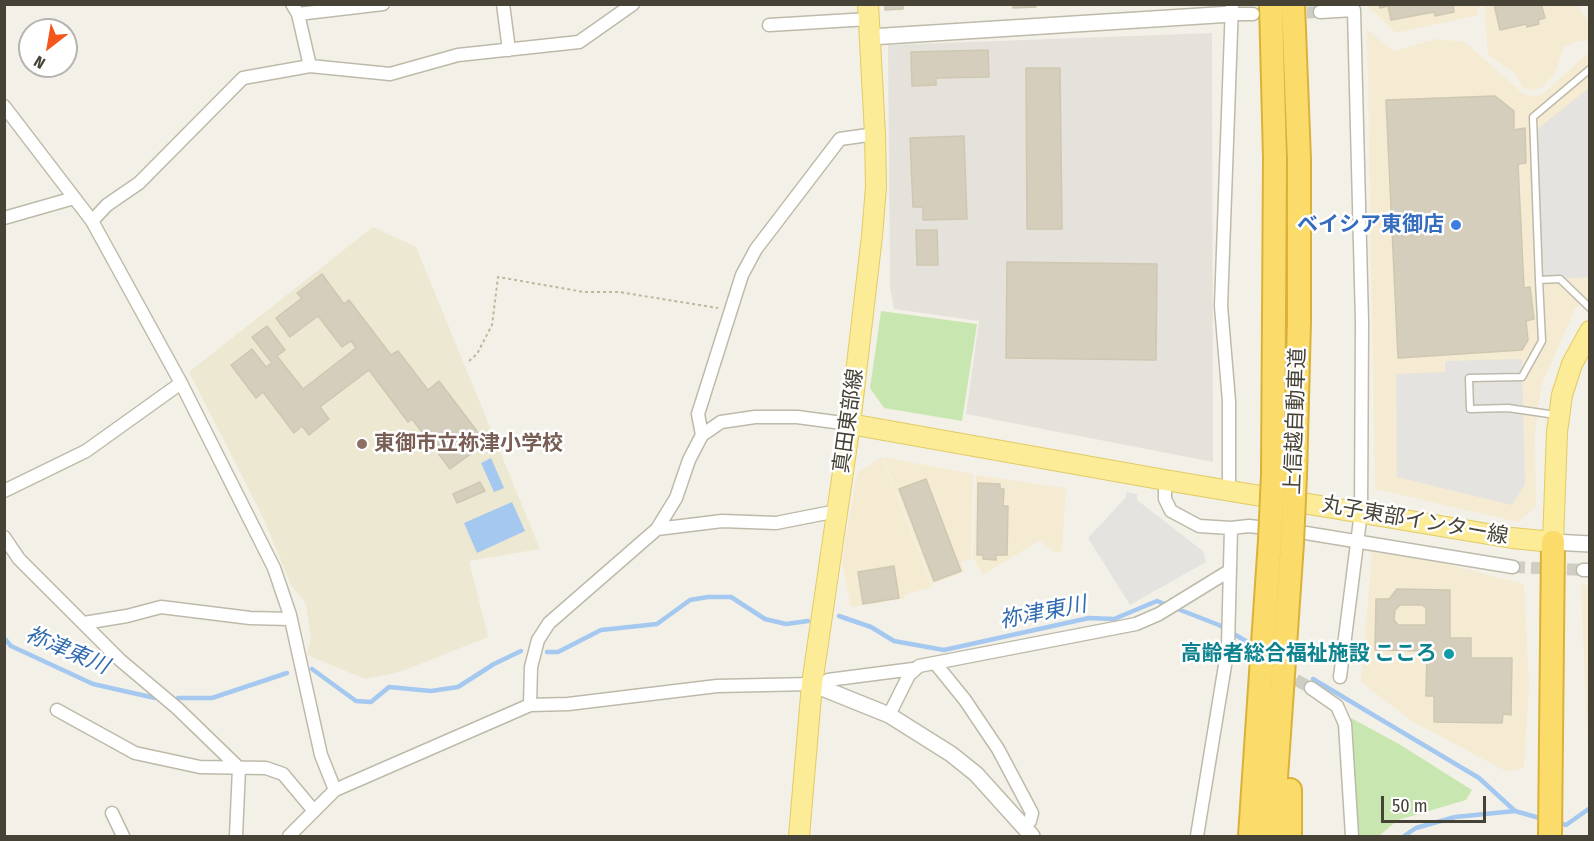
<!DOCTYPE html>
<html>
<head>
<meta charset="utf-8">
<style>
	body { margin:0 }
	#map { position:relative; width:1594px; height:841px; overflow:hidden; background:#f3f1e7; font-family:"Fira Sans Condensed",sans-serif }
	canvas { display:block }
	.frame { position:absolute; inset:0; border:6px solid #464236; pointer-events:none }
	.north { position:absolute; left:18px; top:18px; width:60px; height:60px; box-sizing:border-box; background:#fff; border:2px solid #b5b3af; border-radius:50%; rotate:211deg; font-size:16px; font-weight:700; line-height:24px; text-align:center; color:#464236 }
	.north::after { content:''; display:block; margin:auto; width:21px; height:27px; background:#f5561c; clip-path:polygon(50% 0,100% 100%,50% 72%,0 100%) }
	.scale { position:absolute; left:1381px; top:796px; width:105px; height:27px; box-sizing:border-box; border:3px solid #464236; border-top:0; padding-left:8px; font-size:18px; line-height:21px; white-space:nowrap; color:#464236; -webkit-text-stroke:4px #fff; paint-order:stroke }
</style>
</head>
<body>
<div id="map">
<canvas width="1594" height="841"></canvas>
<div class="frame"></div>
<div class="north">N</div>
<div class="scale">50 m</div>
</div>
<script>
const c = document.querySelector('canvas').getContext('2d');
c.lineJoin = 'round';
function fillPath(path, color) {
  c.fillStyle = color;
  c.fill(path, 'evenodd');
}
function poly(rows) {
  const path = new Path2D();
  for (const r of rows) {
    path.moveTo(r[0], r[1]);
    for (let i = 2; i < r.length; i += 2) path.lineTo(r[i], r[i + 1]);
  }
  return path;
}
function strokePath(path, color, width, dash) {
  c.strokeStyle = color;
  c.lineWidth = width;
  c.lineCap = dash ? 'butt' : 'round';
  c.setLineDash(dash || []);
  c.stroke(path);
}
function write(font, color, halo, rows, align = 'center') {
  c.font = font + ' "Fira Sans Condensed","Noto Sans JP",sans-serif';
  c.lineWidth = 5;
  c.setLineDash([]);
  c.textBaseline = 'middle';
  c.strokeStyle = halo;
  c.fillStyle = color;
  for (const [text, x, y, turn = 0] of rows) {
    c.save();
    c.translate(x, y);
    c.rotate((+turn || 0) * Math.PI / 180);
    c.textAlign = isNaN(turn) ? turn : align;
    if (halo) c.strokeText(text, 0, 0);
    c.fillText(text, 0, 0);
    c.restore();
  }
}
const commercial = poly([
	[1366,5,1479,5,1478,15,1396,33],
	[1484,5,1577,5,1589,22,1589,41,1577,41,1564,47,1555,73,1543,87,1531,90,1522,87,1516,74,1488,55],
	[1367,29,1393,51,1437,39,1465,42,1523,94,1533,96,1542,95,1589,52,1589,297,1575,309,1541,386,1535,436,1536,507,1518,522,1375,489],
	[882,457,932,587,907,594,903,599,851,607,842,560,857,473],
	[883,457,973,474,971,559,961,562,964,572,932,584],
	[976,475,1066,488,1062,550,1056,554,1040,540,983,575,973,558],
	[1372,552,1435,561,1524,584,1529,684,1524,768,1507,772,1412,721,1361,682],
	[1581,585,1589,585,1589,782]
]);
const industrial = poly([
	[1212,33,1213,462,966,414,979,321,894,309,890,287,888,45]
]);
const education = poly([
	[373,227,416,247,540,549,469,561,488,637,400,672,365,679,307,655,311,639,306,604,291,585,263,517,189,372]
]);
const green = poly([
	[881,311,977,324,962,421,884,408,870,388],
	[1351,718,1399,744,1472,790,1466,800,1398,820,1379,836,1359,836,1349,746]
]);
const parking = poly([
	[1589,88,1589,277,1539,280,1534,132],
	[1522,359,1525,484,1512,505,1397,477,1396,374,1445,372,1445,361],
	[1126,492,1137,494,1137,500,1203,551,1206,562,1130,605,1088,538,1126,497]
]);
const water = poly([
	[491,458,504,488,494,492,481,463],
	[512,502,525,531,477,553,464,523]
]);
const stream = poly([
	[839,616,871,627,894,641,944,650,1089,618,1114,619,1157,601,1219,625,1249,643],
	[4,638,11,646,93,684,155,698],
	[547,652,558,652,601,630,657,624,690,600,708,597,731,597,765,619,786,624,808,621],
	[312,669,356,701,371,702,389,687,431,691,458,687,494,664,521,651],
	[1313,679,1479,778,1515,811],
	[178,698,212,698,287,673],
	[1556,822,1566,825,1590,808],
	[1404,836,1416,828,1455,817,1515,811,1543,819]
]);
const building = poly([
	[885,4,903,4,903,9,885,10,885,4],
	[1013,4,1036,4,1036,7,1013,8,1013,4],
	[1379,4,1453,4,1454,12,1435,16,1434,12,1391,20,1388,6,1380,8,1379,4],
	[1494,4,1541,4,1545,18,1538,20,1539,24,1527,27,1526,24,1500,30,1494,4],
	[988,50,989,77,936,78,936,85,912,86,911,52,988,50],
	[1026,68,1060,68,1062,229,1027,229,1026,68],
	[1495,96,1514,111,1514,130,1525,128,1526,163,1518,164,1524,288,1530,287,1534,319,1526,321,1528,340,1522,350,1398,358,1386,100,1495,96],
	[964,136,967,219,923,220,923,207,913,207,910,138,964,136],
	[916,230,937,230,938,265,917,265,916,230],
	[1007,262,1157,264,1156,360,1006,358,1007,262],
	[322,274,344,304,349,300,391,355,398,351,428,390,439,381,486,443,450,469,412,419,408,422,369,370,320,407,329,419,309,435,302,426,294,433,263,392,256,398,231,365,252,349,266,367,272,363,252,337,267,326,285,350,277,356,303,389,356,348,351,341,342,347,318,316,290,337,276,318,302,298,297,293,322,274],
	[926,479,961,571,934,581,899,489,926,479],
	[480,482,485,491,457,503,453,494,480,482],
	[978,483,1000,484,1000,489,1004,489,1003,506,1008,506,1007,555,996,555,996,560,983,559,983,555,977,555,978,483],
	[894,566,899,598,863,604,858,572,894,566],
	[1397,589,1450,590,1450,638,1471,638,1471,658,1512,658,1511,715,1503,714,1502,723,1434,722,1434,696,1426,696,1427,651,1375,650,1376,599,1389,599,1397,589],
	[1400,605,1422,605,1426,608,1426,625,1398,625,1394,620,1395,610,1400,605]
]);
const minorTunnel = poly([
	[1253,14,1320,12],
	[1513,567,1583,570],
	[1280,671,1311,688]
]);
const path = poly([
	[469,361,477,354,492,325,498,277,584,292,619,292,718,308]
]);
const service = poly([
	[1590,69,1533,117,1539,280,1560,279,1590,308],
	[1539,280,1542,341,1522,377,1469,378,1470,409,1508,408,1556,415]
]);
const minor = poly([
	[292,4,298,14,310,66],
	[503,4,509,50],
	[1320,12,1354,10,1362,322,1361,512,1340,677],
	[298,14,383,4],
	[1232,14,1253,14],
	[769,25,869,19],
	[4,106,92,221,181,383,274,568,290,615,321,755,335,790],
	[4,218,74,198],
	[92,221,107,205,139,183,243,78,310,66,390,74,458,55,579,42,633,4],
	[702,435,698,414,742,275,756,249,840,139,875,134],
	[1165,480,1165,499,1171,511,1199,526,1231,528],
	[4,491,86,451,181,383],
	[1229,491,1229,401,1221,306,1232,4],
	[657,529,722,521,776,523,837,511],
	[4,537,19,559,120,660,177,708,239,768,236,836],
	[1583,570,1590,570],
	[84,623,127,616,161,607,250,618,290,619],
	[1228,647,1250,655],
	[935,663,965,700,998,749,1032,813,1030,821,1024,827],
	[828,680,913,669],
	[1311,688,1337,706,1345,724,1352,836],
	[530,705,531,667,538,640,549,623,657,529,676,498,689,460,702,435,721,422,755,417,797,417,850,424],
	[57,710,135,753,200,767,266,768,283,774,314,811],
	[889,715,909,675,919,666,1136,624,1159,614,1229,571],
	[112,813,123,836],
	[289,836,335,790,530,705,568,704,717,686,812,684],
	[1197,836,1228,647,1231,528,1249,526,1306,533,1513,567]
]);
const tertiary = poly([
	[870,37,1232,14],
	[1553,542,1590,544],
	[812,684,889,715,951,754,976,774,1032,836]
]);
const primary = poly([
	[850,424,1165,480,1512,538,1553,542,1557,432,1562,395,1572,364,1590,331],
	[799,836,812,684,850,424,872,236,876,187,875,134,868,4]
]);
const motorway = poly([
	[1271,4,1275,158,1273,474],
	[1293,4,1299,160,1299,322,1295,476],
	[1250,836,1270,540],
	[1272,836,1292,543],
	[1290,836,1290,790],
	[1550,836,1553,542]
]);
const motorwayBridge = poly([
	[1270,540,1273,474],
	[1292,543,1295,476]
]);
const markers = [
	[1456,225,6,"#3f7fe0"],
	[362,444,6,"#8d6e63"],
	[1449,654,6,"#0f9aa8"]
];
const shopNames = [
	["ベイシア東御店",1444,225]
];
const streetNames = [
	["真田東部線",849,421,-82],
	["上信越自動車道",1296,421,-88],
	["丸子東部インター線",1415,521,10]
];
const educationNames = [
	["東御市立祢津小学校",374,444]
];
const cultureNames = [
	["高齢者総合福祉施設 こころ",1437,654]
];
const waterNames = [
	["祢津東川",1043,613,-11],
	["祢津東川",67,651,23]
];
fillPath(commercial, '#f5ead2');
fillPath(industrial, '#e5e2dc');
fillPath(education, '#ece8d1');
fillPath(green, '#c8e7b0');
fillPath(parking, '#e4e3df');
fillPath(water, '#a4c8ef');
strokePath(stream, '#a4c8ef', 4.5);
fillPath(building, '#d5cebd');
strokePath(building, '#cfc7b0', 1.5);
strokePath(minorTunnel, '#d0cec4', 12, [12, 6]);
strokePath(service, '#bebaaa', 9);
strokePath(minor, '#bebaaa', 15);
strokePath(tertiary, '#bebaaa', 18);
strokePath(primary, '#e1cb67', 22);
strokePath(motorway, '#dab23a', 26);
strokePath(path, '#c0b79b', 2, [3, 3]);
strokePath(service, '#fff', 6);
strokePath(minor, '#fff', 12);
strokePath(tertiary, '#fff', 15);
strokePath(primary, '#fceb97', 20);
strokePath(motorway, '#fbdc6a', 22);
strokePath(motorwayBridge, '#dab23a', 26, []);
strokePath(motorwayBridge, '#fbdc6a', 22);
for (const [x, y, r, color] of markers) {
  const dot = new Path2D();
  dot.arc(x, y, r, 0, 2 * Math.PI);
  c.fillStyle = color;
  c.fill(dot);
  strokePath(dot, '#fff', 2);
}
write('bold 21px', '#366cbe', '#fff', shopNames, 'right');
write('21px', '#464236', '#fff', streetNames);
write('bold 21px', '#785e54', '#fff', educationNames, 'left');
write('bold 21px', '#0d838f', '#fff', cultureNames, 'right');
write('italic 22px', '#316bb0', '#fff', waterNames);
</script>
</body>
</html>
